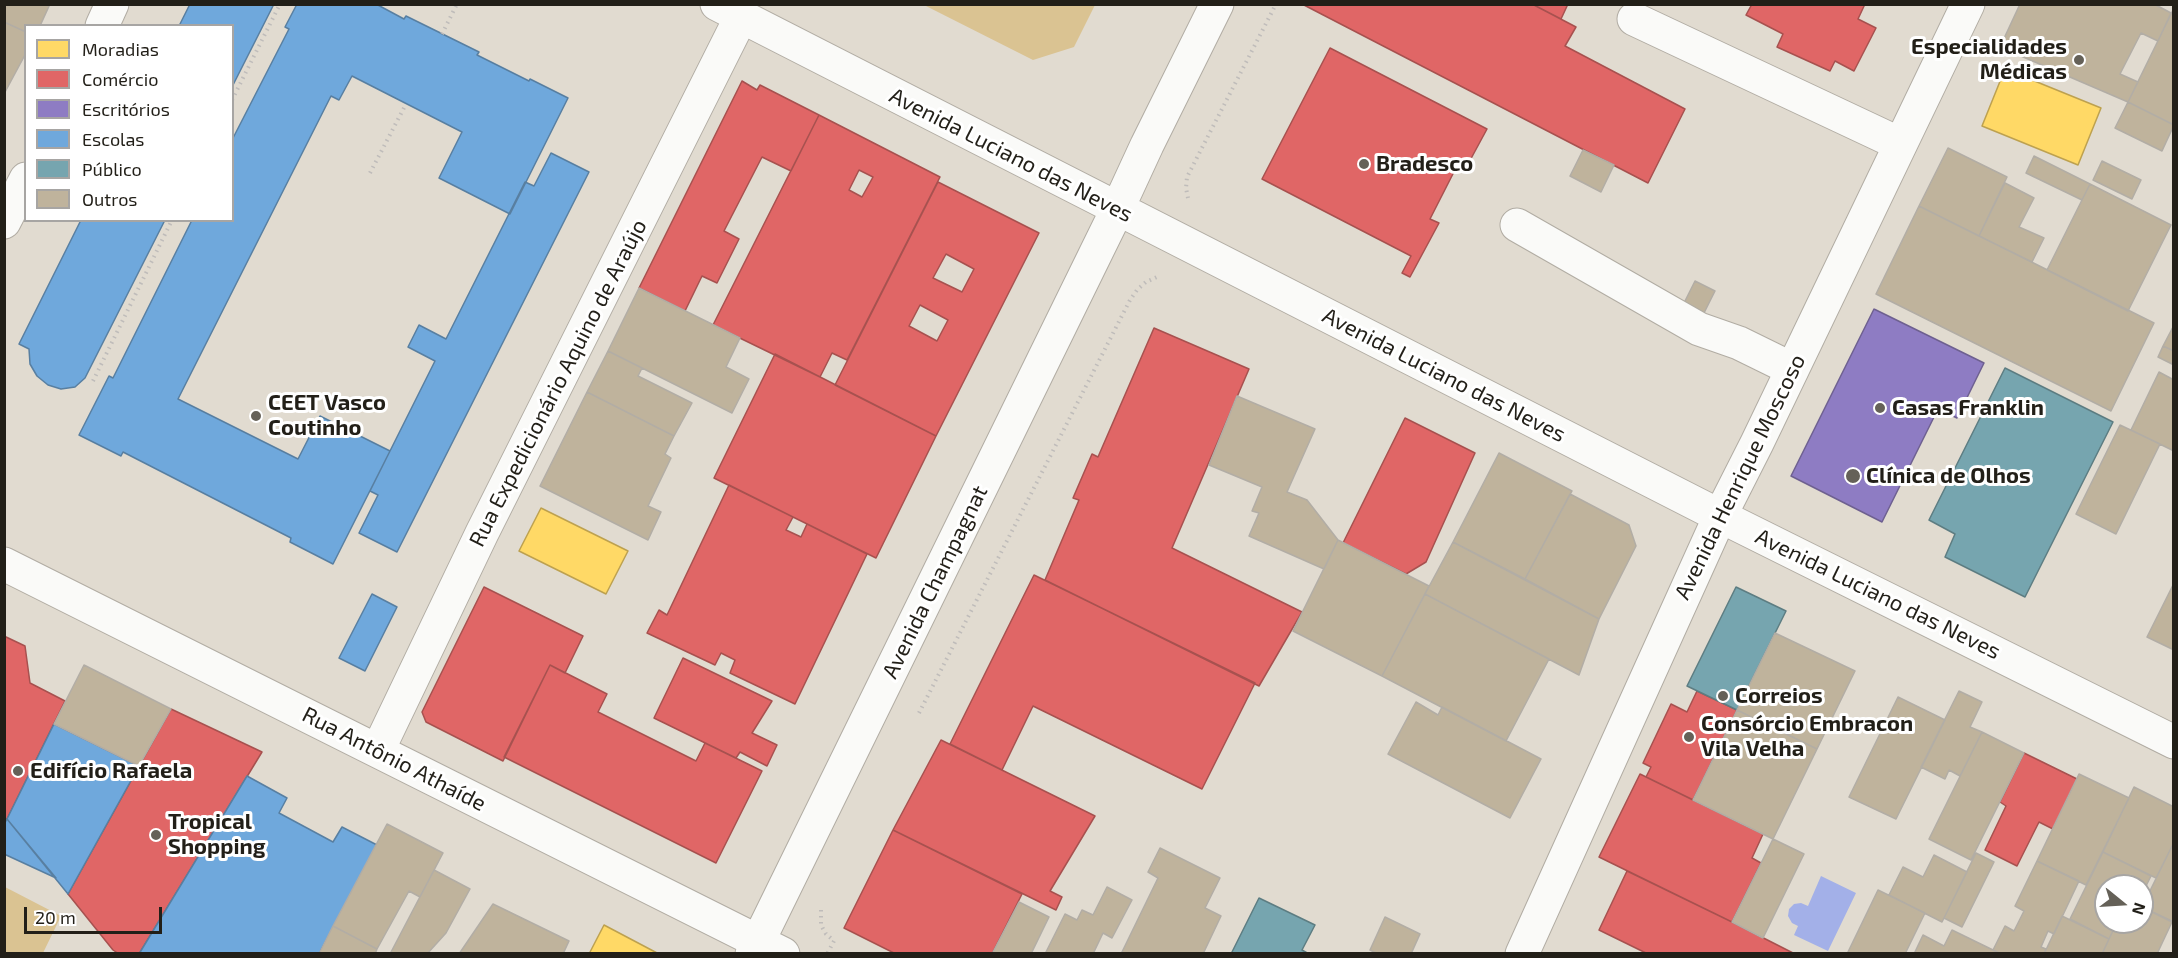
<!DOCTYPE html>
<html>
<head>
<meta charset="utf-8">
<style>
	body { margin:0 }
	#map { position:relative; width:2178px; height:958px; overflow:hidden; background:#e1dbd0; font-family:"Exo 2",sans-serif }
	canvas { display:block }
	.frame { position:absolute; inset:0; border:6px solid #221f18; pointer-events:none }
	.legend { position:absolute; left:24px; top:24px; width:210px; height:198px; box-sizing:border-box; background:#fff; border:2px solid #a7a5a3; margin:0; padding:8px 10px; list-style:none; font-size:18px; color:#221f18 }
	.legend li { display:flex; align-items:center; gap:12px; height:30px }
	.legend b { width:30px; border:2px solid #a7a5a3 }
	.north { position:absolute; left:2094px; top:874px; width:60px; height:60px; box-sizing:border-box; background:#fff; border:2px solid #a7a5a3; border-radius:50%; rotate:108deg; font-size:16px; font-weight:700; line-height:24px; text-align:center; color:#221f18 }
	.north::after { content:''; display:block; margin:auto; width:21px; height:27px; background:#656158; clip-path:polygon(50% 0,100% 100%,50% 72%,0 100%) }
	.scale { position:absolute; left:24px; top:907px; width:138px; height:27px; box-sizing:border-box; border:3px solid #221f18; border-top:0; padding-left:8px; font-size:18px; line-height:21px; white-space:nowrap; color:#221f18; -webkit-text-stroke:4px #fff; paint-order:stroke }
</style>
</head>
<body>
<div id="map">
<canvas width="2178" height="958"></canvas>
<div class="frame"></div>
<ul class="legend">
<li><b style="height:16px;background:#ffd966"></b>Moradias</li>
<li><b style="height:16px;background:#e06666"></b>Comércio</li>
<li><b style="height:16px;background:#8e7cc3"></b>Escritórios</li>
<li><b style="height:16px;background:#6fa8dc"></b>Escolas</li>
<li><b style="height:16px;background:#76a5af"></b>Público</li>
<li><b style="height:16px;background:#bfb39c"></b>Outros</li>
</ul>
<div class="north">N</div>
<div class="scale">20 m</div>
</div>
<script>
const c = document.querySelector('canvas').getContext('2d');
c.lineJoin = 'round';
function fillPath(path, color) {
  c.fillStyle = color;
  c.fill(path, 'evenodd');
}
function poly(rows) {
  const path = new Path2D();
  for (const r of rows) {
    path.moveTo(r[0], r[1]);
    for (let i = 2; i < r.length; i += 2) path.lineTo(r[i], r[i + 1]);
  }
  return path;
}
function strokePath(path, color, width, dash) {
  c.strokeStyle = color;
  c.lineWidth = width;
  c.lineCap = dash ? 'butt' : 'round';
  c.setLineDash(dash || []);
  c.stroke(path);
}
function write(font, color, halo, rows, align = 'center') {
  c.font = font + ' "Exo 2",sans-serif';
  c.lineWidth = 6;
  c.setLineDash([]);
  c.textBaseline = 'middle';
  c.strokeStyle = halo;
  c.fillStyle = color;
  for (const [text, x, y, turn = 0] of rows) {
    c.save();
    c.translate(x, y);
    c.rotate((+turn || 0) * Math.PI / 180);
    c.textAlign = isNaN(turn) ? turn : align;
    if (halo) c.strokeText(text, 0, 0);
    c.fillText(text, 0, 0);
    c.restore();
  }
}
const green = poly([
	[924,5,1095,5,1074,47,1033,60],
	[5,887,61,916,43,953,5,953]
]);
const water = poly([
	[1821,876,1856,893,1828,951,1794,935,1798,926,1792,923,1788,916,1789,909,1794,904,1801,903,1808,906]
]);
const homes = poly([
	[2005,69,2101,108,2078,165,1982,126,2005,69],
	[541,508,628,551,606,594,519,551,541,508],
	[604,925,659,954,589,954,604,925]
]);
const shops = poly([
	[1302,4,1532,4,1576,27,1565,46,1685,109,1648,183,1302,4],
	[1532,4,1568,4,1561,19,1532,4],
	[1752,4,1865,4,1858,19,1876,28,1854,71,1835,61,1830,71,1777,47,1783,34,1746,15,1752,4],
	[1330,48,1487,129,1467,166,1459,162,1430,219,1439,223,1410,277,1402,273,1411,256,1262,179,1330,48],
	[742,81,757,90,760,85,819,115,791,171,762,157,724,231,739,239,717,283,702,276,685,311,639,288,742,81],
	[819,115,940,177,847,360,832,353,820,377,713,325,819,115],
	[859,170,873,177,862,197,849,190,859,170],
	[938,182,1039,233,936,436,835,385,938,182],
	[946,254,974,269,962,292,933,278,946,254],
	[920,305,948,320,937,341,909,326,920,305],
	[1154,328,1249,369,1172,548,1302,612,1259,686,1045,580,1079,500,1073,498,1092,454,1098,457,1154,328],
	[775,354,936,436,876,558,714,478,775,354],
	[1405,418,1475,453,1426,562,1406,574,1343,543,1405,418],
	[729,485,793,517,786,530,801,537,807,524,867,554,795,704,730,673,735,660,721,653,715,665,647,633,659,610,667,615,729,485],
	[1034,575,1255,683,1202,789,1033,706,1002,770,950,744,1034,575],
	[484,587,583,636,565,673,550,665,503,761,426,722,422,712,484,587],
	[4,636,25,646,30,683,65,701,7,819,4,818,4,636],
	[683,658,772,701,752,733,777,745,767,766,740,752,736,758,654,718,683,658],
	[550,665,607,694,598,712,696,761,705,743,762,771,716,863,504,757,550,665],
	[1697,691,1737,710,1693,800,1646,777,1651,767,1643,763,1671,704,1687,712,1697,691],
	[171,709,262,752,139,954,119,954,113,950,68,894,171,709],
	[941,740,1095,816,1050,891,1062,897,1056,910,893,830,941,740],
	[2024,753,2077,779,2053,829,2039,822,2017,866,1985,850,2006,806,2000,802,2024,753],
	[1640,774,1763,834,1752,858,1761,863,1732,922,1599,857,1640,774],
	[893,830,1022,894,992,954,896,954,844,928,893,830],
	[1627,871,1732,922,1795,954,1648,954,1599,930,1627,871]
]);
const offices = poly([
	[1874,309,1984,363,1957,418,1938,409,1882,522,1791,476,1874,309]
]);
const schools = poly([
	[190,4,274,4,232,87,232,26,179,26,190,4],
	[297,4,376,4,404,19,406,16,479,52,477,55,529,81,530,79,568,98,510,214,439,178,462,132,352,76,339,100,331,96,178,399,298,459,320,416,390,451,333,564,290,542,291,538,123,452,121,456,79,435,109,376,113,378,192,220,232,220,232,140,289,29,285,27,297,4],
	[551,153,589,172,397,552,359,533,378,495,370,491,435,361,408,347,419,325,446,339,525,182,534,186,551,153],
	[81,220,165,220,85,378,75,387,61,389,48,385,37,376,30,364,29,349,19,344,81,220],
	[372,594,397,607,365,671,339,658,372,594],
	[54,724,139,766,68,894,7,819,54,724],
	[247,776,287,798,279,813,333,842,342,827,377,845,319,954,139,954,247,776],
	[7,819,56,878,4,854,4,824,7,819]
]);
const public = poly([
	[2005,368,2113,422,2025,597,1945,557,1955,534,1929,520,2005,368],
	[1736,587,1786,611,1737,710,1687,686,1736,587],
	[1259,898,1315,925,1302,950,1309,954,1231,954,1259,898]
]);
const building = poly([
	[4,4,50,4,40,26,26,26,26,32,4,22,4,4],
	[2020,4,2154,4,2171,13,2158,41,2141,33,2120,74,2138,82,2128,102,2000,47,2020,4],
	[2174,8,2174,125,2128,102,2174,8],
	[4,22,26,32,26,53,4,94,4,22],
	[2128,102,2174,125,2162,151,2115,128,2128,102],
	[1948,148,2007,177,1979,236,1919,206,1948,148],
	[1583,150,1614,165,1601,192,1570,176,1583,150],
	[2034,156,2090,184,2082,200,2026,173,2034,156],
	[2102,161,2141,180,2132,199,2093,180,2102,161],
	[2005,183,2034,198,2019,227,2044,238,2032,262,1979,236,2005,183],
	[2090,184,2171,225,2128,311,2047,270,2090,184],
	[1919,206,2154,323,2111,411,1876,294,1919,206],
	[1695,281,1715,291,1700,321,1680,311,1695,281],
	[639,288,740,338,726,367,749,379,732,413,608,351,639,288],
	[2174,325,2174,351,2163,346,2174,325],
	[2163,346,2174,351,2174,365,2158,357,2163,346],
	[608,351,642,368,638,376,692,403,674,436,587,392,608,351],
	[2159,372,2174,380,2174,451,2131,430,2159,372],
	[587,392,674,436,665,454,671,458,648,506,661,512,648,540,540,486,587,392],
	[1237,396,1315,429,1287,492,1307,500,1338,540,1324,569,1249,536,1259,513,1252,511,1262,487,1209,465,1237,396],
	[2120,425,2160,444,2116,534,2076,514,2120,425],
	[1499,453,1572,491,1525,579,1453,542,1499,453],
	[1570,494,1629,525,1636,546,1599,619,1525,579,1570,494],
	[1338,540,1429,586,1382,676,1293,631,1338,540],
	[1453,542,1599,619,1579,675,1425,594,1453,542],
	[2174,583,2174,650,2147,637,2174,583],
	[1425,594,1549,659,1506,741,1382,676,1425,594],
	[1775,633,1855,671,1817,749,1737,710,1775,633],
	[84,665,171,709,139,766,54,724,84,665],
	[1959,691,1982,702,1970,727,1982,732,1960,776,1949,770,1945,779,1921,767,1959,691],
	[1898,697,1945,720,1896,819,1849,797,1898,697],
	[1416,702,1438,715,1442,707,1541,759,1510,818,1388,754,1416,702],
	[1737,710,1817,749,1773,839,1693,800,1737,710],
	[1982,732,2024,753,1971,860,1929,839,1982,732],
	[2079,774,2129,798,2086,885,2037,861,2079,774],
	[2134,787,2174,807,2174,842,2156,878,2103,852,2134,787],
	[387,824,443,853,420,897,409,891,377,949,333,926,387,824],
	[1773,839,1804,854,1763,938,1732,922,1773,839],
	[2174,842,2174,922,2142,907,2174,842],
	[1160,848,1220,878,1205,908,1221,916,1203,954,1121,954,1158,878,1148,872,1160,848],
	[2103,852,2151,876,2142,894,2142,886,2106,886,2106,922,2117,922,2109,939,2070,919,2103,852],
	[1976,853,1994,862,1962,927,1944,918,1976,853],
	[1934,855,1967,872,1942,922,1889,895,1903,867,1923,877,1934,855],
	[2037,861,2079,881,2054,934,2048,931,2041,947,2046,949,2044,954,2001,954,1993,950,2005,926,2014,931,2024,911,2015,906,2037,861],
	[434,870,470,889,446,933,427,954,390,954,434,870],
	[1107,887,1132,900,1112,938,1103,933,1093,954,1045,954,1065,914,1077,920,1082,910,1093,915,1107,887],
	[1878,890,1925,913,1905,954,1847,954,1878,890],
	[1019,902,1049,917,1031,954,992,954,1019,902],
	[493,904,569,941,563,954,459,954,493,904],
	[2142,907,2172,922,2157,954,2102,954,2117,922,2142,922,2142,907],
	[2062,916,2109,939,2102,954,2044,954,2062,916],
	[1385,917,1420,934,1411,954,1378,954,1370,950,1385,917],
	[333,926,377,949,375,954,319,954,333,926],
	[1952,930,1993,950,2001,954,1914,954,1923,935,1944,946,1952,930]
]);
const path = poly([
	[442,34,457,4],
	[232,100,280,4],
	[370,173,406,104],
	[1188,198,1186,188,1187,177,1276,4],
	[93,381,172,220],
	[919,713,1130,300,1137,290,1146,282,1159,276],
	[821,910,821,925,826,934,834,941,827,954]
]);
const minor = poly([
	[1634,19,1900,144],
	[102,26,112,4],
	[4,222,26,179],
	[1517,225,1699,329,1739,343,1792,369],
	[378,750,482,533,741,17]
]);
const major = poly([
	[717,4,1720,516,2174,742],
	[4,564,783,954],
	[752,954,1117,210,1147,145,1217,4],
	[1522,954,1720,516,1757,443,1968,4]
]);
const markers = [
	[2079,60,6,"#656158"],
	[1364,164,6,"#656158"],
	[1880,408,6,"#656158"],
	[256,416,6,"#656158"],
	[1853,476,8,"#656158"],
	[1723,696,6,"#656158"],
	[1689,737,6,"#656158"],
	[18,771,6,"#656158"],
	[156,835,6,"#656158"]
];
const poiNames = [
	["Especialidades",2067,47,"right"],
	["Médicas",2067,72,"right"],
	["Bradesco",1376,164],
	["CEET Vasco",268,403],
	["Coutinho",268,428],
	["Casas Franklin",1892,408],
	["Clínica de Olhos",1866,476],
	["Correios",1735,696],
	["Consórcio Embracon",1701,724],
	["Vila Velha",1701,749],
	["Edifício Rafaela",30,771],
	["Tropical",168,822],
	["Shopping",168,847]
];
const streetNames = [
	["Avenida Luciano das Neves",1011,155,27],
	["Avenida Luciano das Neves",1444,375,27],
	["Rua Expedicionário Aquino de Araújo",558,383,-63],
	["Avenida Henrique Moscoso",1740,477,-64],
	["Avenida Champagnat",935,582,-64],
	["Avenida Luciano das Neves",1878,594,26],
	["Rua Antônio Athaíde",394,759,27]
];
fillPath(green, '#dac392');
fillPath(water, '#a3b0e8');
fillPath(homes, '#ffd966');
strokePath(homes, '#bda14f', 1.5);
fillPath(shops, '#e06666');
strokePath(shops, '#a7514f', 1.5);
fillPath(offices, '#8e7cc3');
strokePath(offices, '#6e6090', 1.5);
fillPath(schools, '#6fa8dc');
strokePath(schools, '#587fa1', 1.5);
fillPath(public, '#76a5af');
strokePath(public, '#5d7d82', 1.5);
fillPath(building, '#bfb39c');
strokePath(building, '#b2ada5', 1.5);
strokePath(minor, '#b1aca3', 35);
strokePath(major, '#b1aca3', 35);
strokePath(path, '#bfbcba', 4, [1.5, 4.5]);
strokePath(minor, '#fafaf8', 33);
strokePath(major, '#fafaf8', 33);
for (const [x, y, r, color] of markers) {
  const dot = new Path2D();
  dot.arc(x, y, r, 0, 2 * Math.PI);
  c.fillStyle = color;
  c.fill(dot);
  strokePath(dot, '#fff', 2);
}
write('bold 22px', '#221f18', '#fff', poiNames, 'left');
write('22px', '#221f18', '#fff', streetNames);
</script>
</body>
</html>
